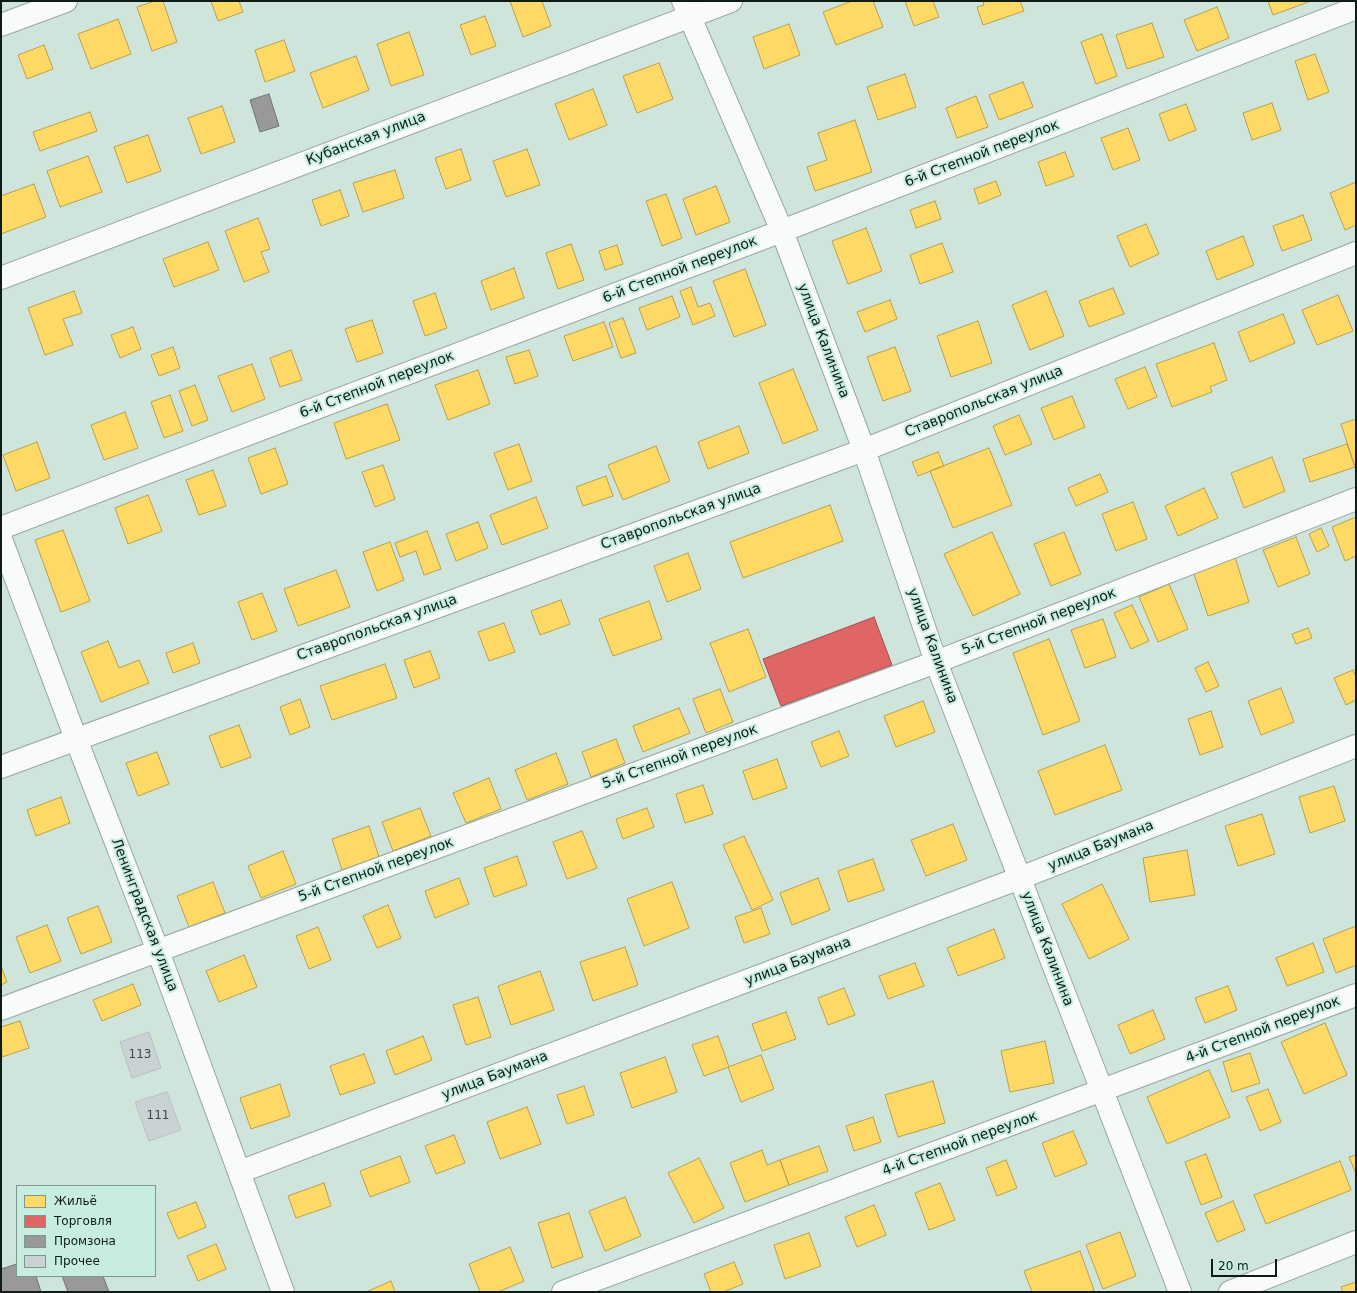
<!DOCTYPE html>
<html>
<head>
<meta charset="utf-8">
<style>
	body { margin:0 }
	#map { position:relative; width:1357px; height:1293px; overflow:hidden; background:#cfe5dc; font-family:"DejaVu Sans",sans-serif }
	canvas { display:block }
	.frame { position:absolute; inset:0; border:2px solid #0e1c17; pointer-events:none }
	.legend { position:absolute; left:16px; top:1185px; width:140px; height:92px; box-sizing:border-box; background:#c7edde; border:1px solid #7d998e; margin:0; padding:5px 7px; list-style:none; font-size:12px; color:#0e1c17 }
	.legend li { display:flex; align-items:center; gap:8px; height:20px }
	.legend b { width:20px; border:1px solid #7d998e }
	.scale { position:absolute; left:1211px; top:1259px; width:66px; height:18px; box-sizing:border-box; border:2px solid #0e1c17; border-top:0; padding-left:5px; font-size:12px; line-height:14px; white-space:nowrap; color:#0e1c17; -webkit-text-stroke:3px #c7edde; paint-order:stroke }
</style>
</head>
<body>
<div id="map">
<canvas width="1357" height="1293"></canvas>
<div class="frame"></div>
<ul class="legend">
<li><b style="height:11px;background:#ffd966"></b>Жильё</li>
<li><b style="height:11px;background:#e06666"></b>Торговля</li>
<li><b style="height:11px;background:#999"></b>Промзона</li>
<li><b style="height:11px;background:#cbd2d4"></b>Прочее</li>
</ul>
<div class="scale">20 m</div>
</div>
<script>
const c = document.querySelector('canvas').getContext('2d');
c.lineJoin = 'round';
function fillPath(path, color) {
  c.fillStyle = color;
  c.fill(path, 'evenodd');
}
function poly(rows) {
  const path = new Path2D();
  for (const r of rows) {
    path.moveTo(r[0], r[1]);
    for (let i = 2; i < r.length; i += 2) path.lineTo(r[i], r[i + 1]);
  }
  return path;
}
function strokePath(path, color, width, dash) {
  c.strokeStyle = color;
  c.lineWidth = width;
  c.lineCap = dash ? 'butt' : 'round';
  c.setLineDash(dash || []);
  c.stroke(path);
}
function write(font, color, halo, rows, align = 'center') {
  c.font = font + ' "DejaVu Sans",sans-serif';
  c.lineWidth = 4;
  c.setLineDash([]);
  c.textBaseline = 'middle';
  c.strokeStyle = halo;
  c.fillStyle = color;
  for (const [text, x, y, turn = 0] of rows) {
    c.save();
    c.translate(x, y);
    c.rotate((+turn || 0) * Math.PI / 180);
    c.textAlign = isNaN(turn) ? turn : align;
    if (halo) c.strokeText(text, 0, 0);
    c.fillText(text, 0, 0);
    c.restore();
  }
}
const homes = poly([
	[155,1,163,1,177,42,152,51,137,7,155,1],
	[211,1,239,1,243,12,218,21,211,1],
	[510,1,542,1,551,26,523,37,510,1],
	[852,1,873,1,883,27,836,45,823,12,852,1],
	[905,1,933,1,939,17,914,26,905,1],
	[983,1,1020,1,1024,11,983,25,977,7,984,5,983,1],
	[1268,1,1311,1,1273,15,1268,1],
	[1217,7,1229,38,1197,51,1184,20,1217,7],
	[485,16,496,46,471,55,460,25,485,16],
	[118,19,131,54,91,69,78,34,118,19],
	[1152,23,1164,57,1127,69,1116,35,1152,23],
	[789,24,800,55,764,69,753,37,789,24],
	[409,32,424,75,391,86,377,44,409,32],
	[1102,34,1117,76,1096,84,1081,42,1102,34],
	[284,40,295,71,265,82,255,50,284,40],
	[44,45,53,69,27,79,18,55,44,45],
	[1315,54,1329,92,1308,100,1295,61,1315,54],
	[356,56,369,90,323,108,310,73,356,56],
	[659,63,673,99,637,113,623,76,659,63],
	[905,74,916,107,878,120,867,87,905,74],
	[1023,82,1033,107,999,120,989,95,1023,82],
	[593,89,607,125,569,140,555,104,593,89],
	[976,96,988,127,957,138,946,108,976,96],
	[1272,103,1281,130,1252,140,1243,113,1272,103],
	[1186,104,1196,130,1169,141,1159,114,1186,104],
	[222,106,235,142,201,154,188,118,222,106],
	[90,112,97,131,40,151,33,132,90,112],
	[855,120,872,172,815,191,807,167,827,160,818,133,855,120],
	[1128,128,1140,160,1113,170,1101,138,1128,128],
	[148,135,161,171,127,183,114,147,148,135],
	[461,149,471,180,446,189,435,158,461,149],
	[527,149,540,185,506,197,493,161,527,149],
	[1065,152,1074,176,1046,186,1038,162,1065,152],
	[88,156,102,192,60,207,47,171,88,156],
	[395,170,404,198,363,212,353,183,395,170],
	[996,181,1001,195,979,204,974,189,996,181],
	[1356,182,1356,225,1345,230,1330,193,1356,182],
	[34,184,46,217,1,234,1,196,34,184],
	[716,186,730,222,696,235,683,199,716,186],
	[340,190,349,216,321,226,312,200,340,190],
	[666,194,682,238,662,246,646,201,666,194],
	[935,201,941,219,916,228,910,210,935,201],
	[1303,215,1312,240,1282,251,1273,226,1303,215],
	[258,218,270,249,261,252,269,272,244,282,225,231,258,218],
	[1146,224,1159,254,1130,267,1117,236,1146,224],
	[866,228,882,271,848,284,832,241,866,228],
	[1243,236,1254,265,1217,280,1206,251,1243,236],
	[208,242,219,270,174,287,163,259,208,242],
	[942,243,953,272,920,284,910,255,942,243],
	[571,244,584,280,558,289,546,253,571,244],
	[617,245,623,264,605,270,599,251,617,245],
	[514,268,524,298,491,310,481,281,514,268],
	[745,269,766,325,734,337,713,281,745,269],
	[691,287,698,307,710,303,715,316,693,325,680,291,691,287],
	[1113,288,1124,314,1089,327,1079,301,1113,288],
	[74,291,82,313,63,319,73,345,45,355,28,308,74,291],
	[1046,291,1064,336,1030,350,1012,305,1046,291],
	[435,293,447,328,425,336,413,301,435,293],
	[1338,295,1353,331,1317,345,1302,310,1338,295],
	[672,296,680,317,647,330,639,308,672,296],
	[890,300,897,319,865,332,857,312,890,300],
	[1283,314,1295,343,1250,362,1238,332,1283,314],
	[623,318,636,353,621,358,609,323,623,318],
	[372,320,383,353,357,362,345,329,372,320],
	[978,321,992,363,951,377,937,336,978,321],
	[604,322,613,347,573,361,564,336,604,322],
	[133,327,141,349,120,358,111,335,133,327],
	[1214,343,1227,380,1210,387,1212,392,1172,407,1156,364,1214,343],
	[173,347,180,368,159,376,151,355,173,347],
	[895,347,911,391,883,401,867,357,895,347],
	[291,350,302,380,280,387,270,358,291,350],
	[529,350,538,376,515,384,506,357,529,350],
	[252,364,265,399,232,412,218,376,252,364],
	[1145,367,1157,397,1128,409,1115,379,1145,367],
	[793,369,818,430,783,444,759,383,793,369],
	[478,370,490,404,448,420,435,385,478,370],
	[195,385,208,420,192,426,179,391,195,385],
	[170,395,183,431,164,438,151,402,170,395],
	[1072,396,1085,427,1054,440,1041,408,1072,396],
	[387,404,400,440,346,459,334,423,387,404],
	[125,412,138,448,104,460,91,425,125,412],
	[1019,415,1032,444,1005,455,993,426,1019,415],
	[1356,419,1356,466,1355,467,1341,424,1356,419],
	[739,426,749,453,708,469,698,442,739,426],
	[37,442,50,478,16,491,3,455,37,442],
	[519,444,532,481,508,490,494,453,519,444],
	[1347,444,1355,467,1310,482,1303,459,1347,444],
	[656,446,670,481,623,500,608,465,656,446],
	[275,448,288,484,261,494,248,458,275,448],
	[989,448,1012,505,953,528,930,471,989,448],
	[938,452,944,466,918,476,912,462,938,452],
	[1272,457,1285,491,1244,508,1231,473,1272,457],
	[383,465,395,499,375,507,362,472,383,465],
	[213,470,226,506,199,515,186,480,213,470],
	[1100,474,1108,492,1076,506,1068,488,1100,474],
	[606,476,613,496,583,506,576,487,606,476],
	[1204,488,1218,518,1178,536,1165,506,1204,488],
	[148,495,162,531,128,544,115,508,148,495],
	[536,497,548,528,502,545,490,515,536,497],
	[1133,502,1147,539,1116,551,1102,514,1133,502],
	[830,505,843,541,743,578,730,542,830,505],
	[1356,517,1356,556,1345,561,1332,527,1356,517],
	[478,522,488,548,456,561,446,534,478,522],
	[1321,528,1329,546,1317,552,1309,534,1321,528],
	[63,530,90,601,61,612,35,540,63,530],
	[427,531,441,569,424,575,416,551,400,557,395,543,427,531],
	[992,532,1020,594,973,616,944,554,992,532],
	[1064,532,1081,574,1051,586,1034,544,1064,532],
	[1296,537,1310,574,1278,587,1263,550,1296,537],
	[390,542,404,580,377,591,363,552,390,542],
	[688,553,701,589,667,602,654,566,688,553],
	[1235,557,1249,602,1208,616,1193,571,1235,557],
	[336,570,350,607,298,626,284,589,336,570],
	[1169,584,1188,629,1158,642,1139,597,1169,584],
	[262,593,277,631,252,640,238,602,262,593],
	[561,600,570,624,540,635,531,611,561,600],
	[649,601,662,639,613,656,599,619,649,601],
	[1132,605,1149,641,1131,649,1114,613,1132,605],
	[1103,619,1116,657,1085,668,1071,630,1103,619],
	[504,623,515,652,489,661,478,632,504,623],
	[1308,628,1312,638,1296,644,1292,634,1308,628],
	[748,629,766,677,729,692,710,643,748,629],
	[1049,639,1080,721,1043,735,1013,653,1049,639],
	[108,641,119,668,139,660,149,683,101,702,81,652,108,641],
	[193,643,200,663,173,673,166,653,193,643],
	[430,651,440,678,414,688,404,660,430,651],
	[1208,662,1219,686,1206,692,1195,668,1208,662],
	[385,664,397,698,332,720,320,686,385,664],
	[1353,670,1356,677,1356,700,1346,705,1334,678,1353,670],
	[1281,688,1294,722,1261,735,1248,701,1281,688],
	[720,689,733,722,706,733,693,699,720,689],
	[300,699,310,727,290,735,280,707,300,699],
	[923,701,935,732,896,747,884,716,923,701],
	[679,708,690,733,643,752,633,726,679,708],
	[1211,711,1223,747,1200,755,1188,719,1211,711],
	[239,725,251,757,221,768,209,736,239,725],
	[839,731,849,756,821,767,811,742,839,731],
	[616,739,625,763,591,777,582,752,616,739],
	[1105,745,1122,790,1055,815,1038,771,1105,745],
	[157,752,169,784,138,796,126,763,157,752],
	[556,753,568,784,527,800,515,770,556,753],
	[777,759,787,788,753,800,743,771,777,759],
	[489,778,501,809,466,823,453,793,489,778],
	[703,785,713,814,685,823,676,794,703,785],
	[1334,786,1345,821,1310,833,1299,797,1334,786],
	[61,797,70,823,36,836,27,810,61,797],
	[420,808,431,836,393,851,382,822,420,808],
	[647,808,654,827,623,839,616,819,647,808],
	[1262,814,1275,854,1238,866,1225,826,1262,814],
	[953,824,967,860,926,876,911,840,953,824],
	[369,826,379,857,342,870,332,839,369,826],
	[582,831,597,868,567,879,553,842,582,831],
	[744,836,773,900,752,910,723,845,744,836],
	[1187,850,1195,895,1150,902,1143,858,1187,850],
	[283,851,296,884,261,898,248,866,283,851],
	[517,856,527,885,494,897,484,868,517,856],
	[873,859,884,890,848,902,838,871,873,859],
	[459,878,469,904,435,918,425,891,459,878],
	[818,878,830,910,792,925,780,893,818,878],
	[213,882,225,913,189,927,177,896,213,882],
	[672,882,689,928,644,946,627,899,672,882],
	[1102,884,1129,939,1089,959,1062,904,1102,884],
	[388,905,401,938,377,948,363,916,388,905],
	[98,906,112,942,81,954,67,918,98,906],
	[761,908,770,934,744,943,735,917,761,908],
	[47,925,61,961,30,973,16,937,47,925],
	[1356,926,1356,965,1336,973,1323,939,1356,926],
	[318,927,331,960,309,969,296,936,318,927],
	[994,929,1005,958,958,976,947,948,994,929],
	[1313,943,1324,972,1287,986,1276,958,1313,943],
	[625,947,638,985,593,1001,580,962,625,947],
	[244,955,257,987,219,1002,206,971,244,955],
	[915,963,924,986,888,999,879,976,915,963],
	[1,966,7,982,1,985,1,966],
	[540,971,554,1010,511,1025,498,986,540,971],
	[133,984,141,1005,102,1021,93,1000,133,984],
	[1228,986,1237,1010,1205,1023,1195,998,1228,986],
	[844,988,855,1015,828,1025,818,998,844,988],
	[478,997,491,1037,466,1045,453,1005,478,997],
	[1153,1010,1165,1039,1130,1054,1118,1025,1153,1010],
	[786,1012,796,1039,762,1051,752,1024,786,1012],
	[20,1021,29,1048,2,1057,1,1027,20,1021],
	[1325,1023,1347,1075,1304,1094,1281,1042,1325,1023],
	[423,1036,432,1060,395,1075,386,1051,423,1036],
	[718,1036,729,1067,704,1076,692,1045,718,1036],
	[1045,1041,1054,1083,1010,1092,1001,1051,1045,1041],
	[1250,1053,1260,1083,1232,1092,1223,1062,1250,1053],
	[364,1054,375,1083,340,1095,330,1066,364,1054],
	[761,1055,774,1089,741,1102,728,1067,761,1055],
	[665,1057,677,1092,632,1108,620,1073,665,1057],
	[1209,1070,1230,1117,1167,1144,1147,1097,1209,1070],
	[933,1081,945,1123,898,1137,885,1095,933,1081],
	[280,1084,290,1116,251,1129,240,1098,280,1084],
	[584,1086,594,1115,567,1124,557,1095,584,1086],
	[1268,1089,1281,1122,1260,1131,1246,1097,1268,1089],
	[527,1107,541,1144,500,1159,487,1122,527,1107],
	[873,1117,881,1142,854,1151,846,1126,873,1117],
	[1073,1131,1087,1164,1055,1177,1042,1143,1073,1131],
	[454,1135,465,1163,436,1174,425,1146,454,1135],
	[819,1146,828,1171,789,1185,780,1160,819,1146],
	[762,1150,767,1165,780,1160,789,1185,745,1202,730,1163,762,1150],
	[1206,1154,1222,1197,1201,1205,1185,1162,1206,1154],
	[1356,1155,1356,1174,1349,1157,1356,1155],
	[400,1156,410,1182,370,1197,360,1171,400,1156],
	[699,1158,724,1208,694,1223,668,1173,699,1158],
	[1006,1160,1017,1188,997,1196,986,1168,1006,1160],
	[1340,1161,1351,1190,1266,1224,1254,1195,1340,1161],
	[324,1183,331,1206,296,1218,288,1196,324,1183],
	[940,1183,955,1220,929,1230,915,1193,940,1183],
	[625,1197,641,1236,605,1251,589,1211,625,1197],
	[1233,1201,1245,1230,1217,1242,1205,1213,1233,1201],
	[196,1202,206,1227,178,1239,167,1213,196,1202],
	[874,1205,886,1235,857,1247,845,1217,874,1205],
	[569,1213,583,1257,552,1268,538,1223,569,1213],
	[1120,1232,1136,1276,1103,1289,1086,1245,1120,1232],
	[809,1233,821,1266,785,1279,774,1245,809,1233],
	[216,1244,226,1269,198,1281,187,1256,216,1244],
	[510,1247,524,1281,498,1292,480,1292,469,1264,510,1247],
	[1080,1251,1094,1290,1090,1292,1032,1292,1024,1271,1080,1251],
	[734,1262,743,1284,723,1292,711,1292,704,1274,734,1262],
	[391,1281,395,1292,366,1292,391,1281],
	[1356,1282,1356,1292,1343,1292,1341,1287,1356,1282]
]);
const shops = poly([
	[874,617,892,665,781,706,763,659,874,617]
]);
const industry = poly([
	[269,94,279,126,260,132,250,100,269,94],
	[17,1264,17,1276,36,1276,41,1292,1,1292,1,1269,17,1264],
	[62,1276,103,1276,109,1292,68,1292,62,1276]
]);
const building = poly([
	[149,1032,161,1068,132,1078,120,1042,149,1032],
	[167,1092,181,1130,149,1141,135,1102,167,1092]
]);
const minor = poly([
	[1,25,66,1],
	[1,278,731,1],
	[1,528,782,231,1356,8],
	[1,539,76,739,158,951,283,1292],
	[1,767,864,450,1356,253],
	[1,1009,936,662,1356,499],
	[239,1172,1020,878,1356,746],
	[563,1292,1356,995],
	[1230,1292,1356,1242]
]);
const tertiary = poly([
	[683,1,782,231,864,450,936,662,1180,1292]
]);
const numberNames = [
	["113",140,1055],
	["111",158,1116]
];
const streetNames = [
	["Кубанская улица",366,139,-21],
	["6-й Степной переулок",982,154,-21],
	["6-й Степной переулок",680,270,-21],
	["улица Калинина",823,341,69],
	["6-й Степной переулок",377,385,-21],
	["Ставропольская улица",984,402,-22],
	["Ставропольская улица",681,517,-20],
	["5-й Степной переулок",1039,622,-21],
	["Ставропольская улица",377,628,-20],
	["улица Калинина",932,646,70],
	["5-й Степной переулок",680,757,-20],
	["улица Баумана",1101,846,-22],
	["5-й Степной переулок",376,870,-20],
	["Ленинградская улица",144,915,69],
	["улица Калинина",1047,949,69],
	["улица Баумана",798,962,-21],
	["4-й Степной переулок",1263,1030,-21],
	["улица Баумана",495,1076,-21],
	["4-й Степной переулок",960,1144,-20]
];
fillPath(homes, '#ffd966');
strokePath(homes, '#b7a04e', 1);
fillPath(shops, '#e06666');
strokePath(shops, '#a1504e', 1);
fillPath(industry, '#999');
strokePath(industry, '#6f7472', 1);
fillPath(building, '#cbd2d4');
strokePath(building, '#b8bfc1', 1);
strokePath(minor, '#97a7a1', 24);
strokePath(tertiary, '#97a7a1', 24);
strokePath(minor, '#f8fbfa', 22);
strokePath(tertiary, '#f8fbfa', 22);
write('12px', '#3d4a46', null, numberNames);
write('14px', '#0e1c17', '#c7edde', streetNames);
</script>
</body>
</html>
